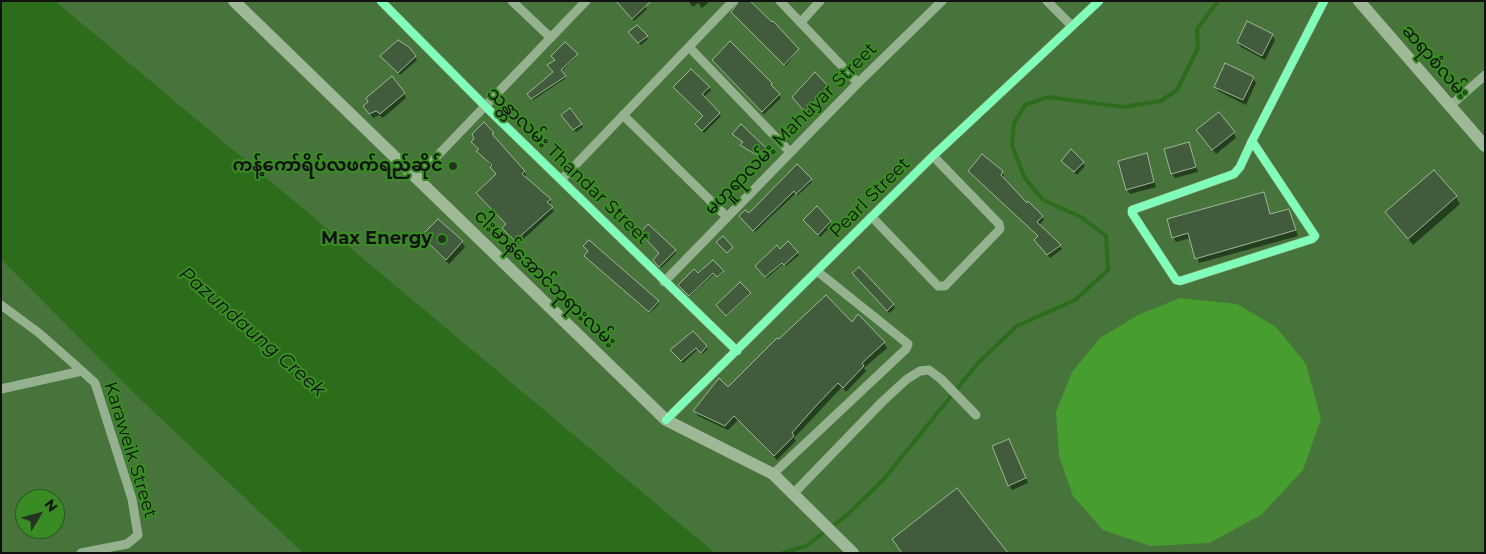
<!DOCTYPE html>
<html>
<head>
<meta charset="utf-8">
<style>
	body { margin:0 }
	#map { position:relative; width:1486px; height:554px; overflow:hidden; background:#46743b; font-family:Montserrat,sans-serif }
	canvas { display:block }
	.frame { position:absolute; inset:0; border:2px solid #111; pointer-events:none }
	.north { position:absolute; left:15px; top:489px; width:50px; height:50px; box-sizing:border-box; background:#388c23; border:1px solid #285b1c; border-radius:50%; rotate:53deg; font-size:14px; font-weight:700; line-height:20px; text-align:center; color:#111 }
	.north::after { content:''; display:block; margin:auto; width:18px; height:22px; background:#243420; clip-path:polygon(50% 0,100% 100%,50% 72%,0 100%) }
</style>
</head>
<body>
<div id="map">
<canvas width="1486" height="554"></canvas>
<div class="frame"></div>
<div class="north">N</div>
</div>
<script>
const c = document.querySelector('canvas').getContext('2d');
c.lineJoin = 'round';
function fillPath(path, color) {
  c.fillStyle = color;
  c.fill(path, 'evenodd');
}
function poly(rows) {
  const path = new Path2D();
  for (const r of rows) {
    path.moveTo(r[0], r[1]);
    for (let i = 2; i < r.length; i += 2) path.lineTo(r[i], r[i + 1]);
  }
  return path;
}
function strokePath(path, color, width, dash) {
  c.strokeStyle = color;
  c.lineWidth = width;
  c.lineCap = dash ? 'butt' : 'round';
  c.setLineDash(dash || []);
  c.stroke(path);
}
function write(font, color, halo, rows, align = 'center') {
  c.font = font + ' Montserrat,"Noto Sans Myanmar",sans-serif';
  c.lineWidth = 4;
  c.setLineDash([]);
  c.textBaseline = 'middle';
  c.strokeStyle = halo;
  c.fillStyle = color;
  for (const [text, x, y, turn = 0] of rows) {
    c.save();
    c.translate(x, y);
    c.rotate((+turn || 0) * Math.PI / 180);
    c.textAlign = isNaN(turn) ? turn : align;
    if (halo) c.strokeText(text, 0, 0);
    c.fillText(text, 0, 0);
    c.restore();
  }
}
const green = poly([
	[1180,298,1237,304,1276,327,1306,364,1321,419,1303,470,1261,515,1209,543,1151,546,1103,530,1073,496,1059,456,1056,412,1072,372,1100,338,1138,315]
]);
const water = poly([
	[1,1,55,1,715,553,303,553,136,395,1,259]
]);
const shadow = poly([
	[617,1,641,1,647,9,634,21],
	[688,1,710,1,702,8,698,3,693,7],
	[741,1,753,1,751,3,772,24,773,23,798,50,786,66,734,13],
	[631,35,647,37,648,39,641,45],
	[1272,35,1275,40,1265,60,1241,47,1238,42],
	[577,55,577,56,561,72,566,78,533,100,529,95],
	[415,57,417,60,400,75,384,59],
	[715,63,771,84,781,98,764,114],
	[1253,78,1256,83,1246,105,1218,91,1215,86],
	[674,87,709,87,711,90,703,98,721,116,704,133,698,127,704,117],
	[828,88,830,91,808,114,793,97],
	[404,93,406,98,383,118,379,115,373,118,368,111],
	[564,118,581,124,583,127,576,132],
	[493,133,493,138,524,171,526,175,524,177,550,200,551,203,549,205,554,211,518,244,506,232,507,225,480,196,497,175,473,142],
	[1234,133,1236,138,1216,154,1201,135],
	[1189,143,1198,172,1175,178,1172,173],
	[1071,151,1085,166,1077,175,1063,161],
	[1146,154,1156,187,1130,194,1127,189],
	[797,166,812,182,798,195,796,193,755,232,742,218,749,215],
	[969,171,1002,172,1004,176,1002,178,1027,205,1042,216,1044,220,1039,225,1062,249,1050,258,1035,240,1039,237],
	[1264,193,1271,215,1289,210,1298,236,1199,263,1191,238,1176,242,1173,237],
	[1456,197,1460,204,1413,245,1387,212],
	[817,208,832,225,820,237,807,223],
	[641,234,675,251,676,253,661,268,656,262,660,254],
	[422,236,462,242,465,247,449,264],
	[788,243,799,255,786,266,783,264,767,278,758,268],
	[584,247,658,302,659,304,650,313,587,258,589,252],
	[713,261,723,273,718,277,715,273,690,296,681,286,698,275],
	[856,276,893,305,895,308,889,313],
	[740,284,750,295,727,316,717,305],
	[852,324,884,343,887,348,864,368,866,371,846,392,842,387,794,438,796,441,777,460,738,420,728,430,698,416,695,411,728,389],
	[706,346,708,349,702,354,698,349,683,363,672,350],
	[1012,445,1028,483,1012,490,1009,485]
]);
const stream = poly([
	[783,553,806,546,847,515,883,480,978,363,1017,326,1075,300,1108,270,1106,236,1081,217,1043,200,1024,177,1012,145,1014,123,1025,105,1048,97,1123,107,1161,101,1177,90,1198,48,1197,29,1218,1]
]);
const building = poly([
	[616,1,651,1,632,19,616,1],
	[739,1,750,1,772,22,773,21,799,49,784,65,731,12,739,1],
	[1247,21,1273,34,1262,56,1237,42,1247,21],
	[637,25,648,36,638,43,628,32,637,25],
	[398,40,409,47,416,56,398,73,380,56,398,40],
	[730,41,772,83,771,85,780,94,762,112,712,60,730,41],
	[565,42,578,54,561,70,566,76,531,99,527,94,553,72,547,65,555,60,551,56,565,42],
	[1225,63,1254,77,1243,100,1214,87,1225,63],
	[691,69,710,87,702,94,720,113,702,131,695,124,703,116,673,87,691,69],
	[815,72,829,87,805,112,792,97,815,72],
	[392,76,405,93,380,114,376,111,369,114,363,106,368,102,366,98,392,76],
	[570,108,582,124,573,130,561,115,570,108],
	[1219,112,1235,132,1212,150,1196,130,1219,112],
	[484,122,494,133,492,134,525,171,522,174,551,199,547,202,553,207,515,241,502,228,506,224,476,193,496,174,490,167,492,165,476,151,479,149,471,142,474,139,472,134,484,122],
	[741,124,770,152,763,159,740,145,743,142,732,134,741,124],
	[1189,142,1196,167,1171,174,1164,149,1189,142],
	[1071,149,1084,162,1074,172,1061,161,1071,149],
	[1147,153,1154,182,1126,190,1118,161,1147,153],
	[982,154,1003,171,1001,175,1027,203,1028,201,1043,216,1037,222,1061,245,1047,255,1034,240,1038,236,968,171,982,154],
	[797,164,812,179,796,194,794,191,753,231,739,216,745,210,749,213,797,164],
	[1434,170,1457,196,1408,239,1385,212,1434,170],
	[1264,192,1270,214,1289,209,1296,230,1195,259,1188,233,1172,238,1167,219,1264,192],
	[817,206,831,221,818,235,803,220,817,206],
	[438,219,463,241,446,260,421,236,438,219],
	[648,224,676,250,659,267,653,260,659,253,640,233,648,224],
	[723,236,733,247,727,253,716,242,723,236],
	[589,240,659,301,649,312,584,256,588,251,583,246,589,240],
	[788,241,798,252,784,265,782,263,765,277,755,266,777,245,780,249,788,241],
	[713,260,724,271,717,277,713,273,689,296,678,285,694,269,698,273,713,260],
	[859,267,894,304,887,311,852,273,859,267],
	[740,282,751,293,726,316,716,305,740,282],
	[826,295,852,322,858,314,885,342,862,363,864,366,843,388,838,383,815,407,792,433,794,436,774,456,734,416,725,426,693,411,719,378,728,387,777,338,779,339,826,295],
	[693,331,707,346,701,353,696,348,681,361,670,350,693,331],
	[1009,439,1026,478,1008,486,992,446,1009,439],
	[957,488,1008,553,902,553,892,539,957,488]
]);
const minor = poly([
	[381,1,486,107,737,351],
	[512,1,551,38],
	[780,1,858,83],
	[1047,1,1071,25],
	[801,22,820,1],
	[689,47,790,152],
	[1450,106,1485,75],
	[623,115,727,217],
	[1252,141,1315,236,1312,239,1180,281,1176,280,1132,213,1132,210,1234,174,1240,167,1252,141,1324,1],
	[416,178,586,1],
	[561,180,733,1],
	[872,217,938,286,945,286,1000,229,999,224,933,156],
	[664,282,858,83,942,1],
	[1,305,39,333,82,371],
	[1,389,82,371,95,383,132,499,138,535,127,544,81,553],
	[666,420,933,156,1099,1],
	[773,474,906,349,908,344,817,271],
	[794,493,882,402,907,379,920,371,929,370,941,379,976,415]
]);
const secondary = poly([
	[234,1,666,420,773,474,853,553],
	[1359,1,1485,146]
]);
const cycleway = poly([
	[381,1,486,107,737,351],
	[1252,141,1315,236,1312,239,1180,281,1176,280,1132,213,1132,210,1234,174,1240,167,1252,141,1324,1],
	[666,420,933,156,1099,1]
]);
const markers = [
	[453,166,5,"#243420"],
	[442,239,5,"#243420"]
];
const streetNames = [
	["ဆရာစံလမ်း",1435,62,49],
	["မဟူရာလမ်း Mahuyar Street",791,129,-45],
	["သန္တာလမ်း Thandar Street",568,166,44],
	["Pearl Street",870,198,-45],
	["ငါးမာန်အောင်ဘုရားလမ်း",545,279,44],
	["Karaweik Street",130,450,73]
];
const poiNames = [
	["ကန့်ကော်ရိပ်လဖက်ရည်ဆိုင်",443,166],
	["Max Energy",432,239]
];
const waterNames = [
	["Pazundaung Creek",252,332,41]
];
fillPath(green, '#479e2f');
fillPath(water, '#2c6d1b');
fillPath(shadow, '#0007');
strokePath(stream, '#2c6d1b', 4);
fillPath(building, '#435b3d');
strokePath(building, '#9db796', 1);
strokePath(minor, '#96b18f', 9);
strokePath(secondary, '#9eb898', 12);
strokePath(cycleway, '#80ffba', 8);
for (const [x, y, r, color] of markers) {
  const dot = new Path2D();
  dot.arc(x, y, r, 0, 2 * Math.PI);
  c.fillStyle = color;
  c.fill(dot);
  strokePath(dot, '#388c23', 2);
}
write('18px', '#111', '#388c23', streetNames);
write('bold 18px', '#111', '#388c23', poiNames, 'right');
write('italic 19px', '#111', '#388c23', waterNames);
</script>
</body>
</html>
